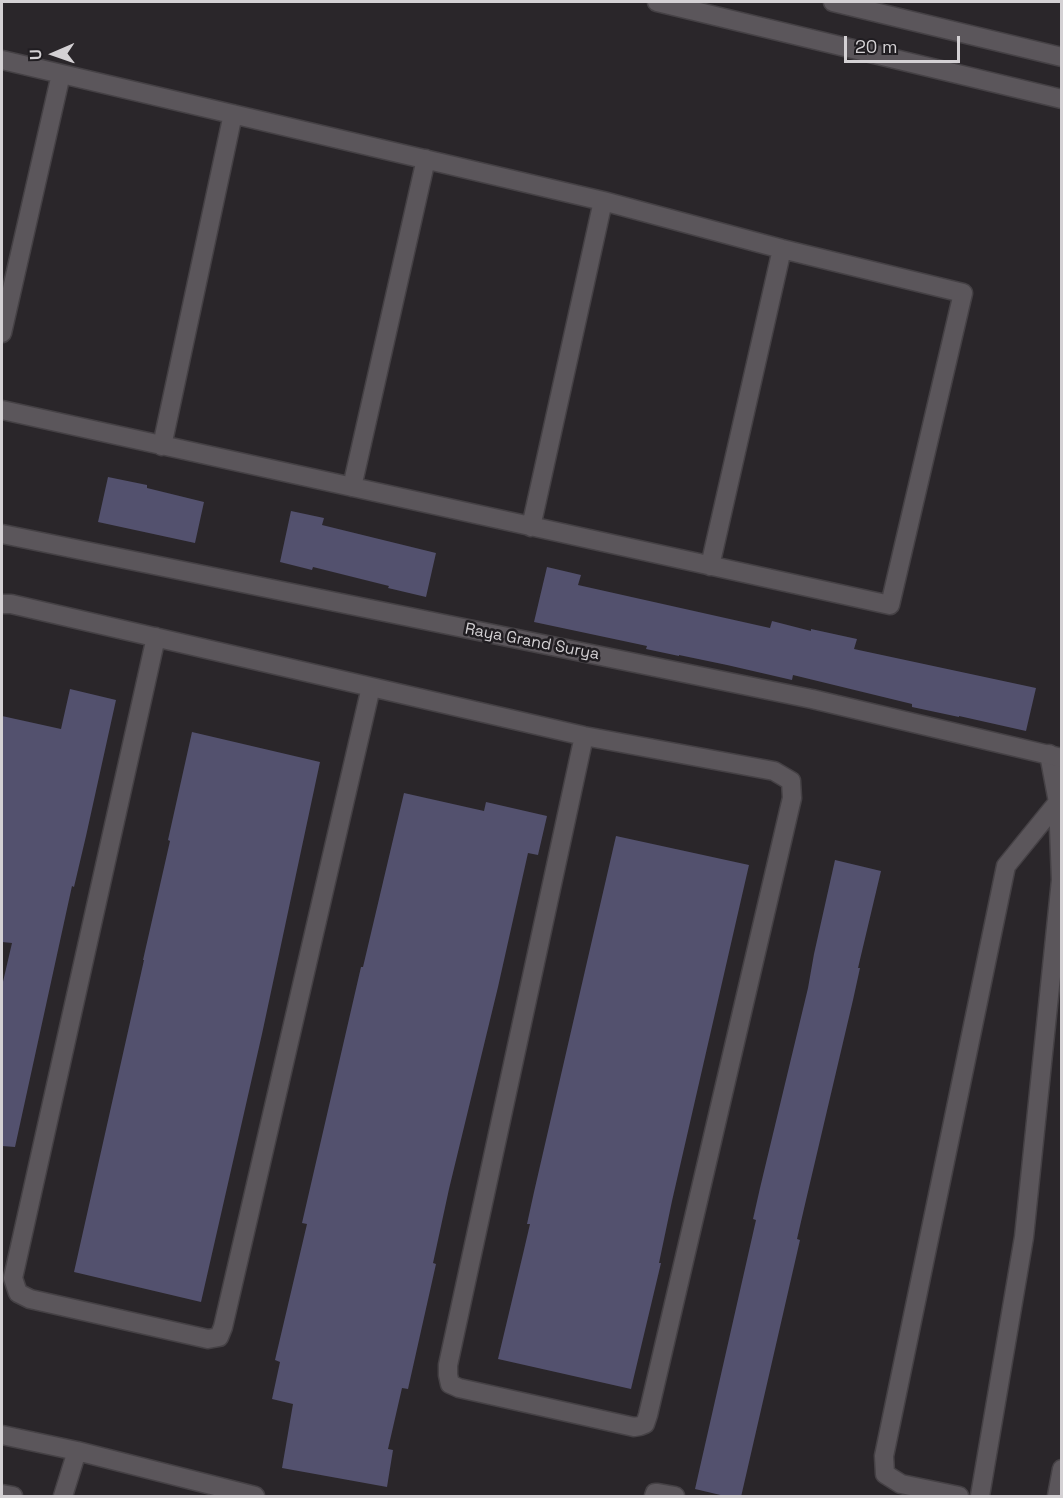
<!DOCTYPE html>
<html>
<head>
<meta charset="utf-8">
<style>
	body { margin:0 }
	#map { position:relative; width:1063px; height:1498px; overflow:hidden; background:#2a262a; font-family:"Space Grotesk",sans-serif }
	canvas { display:block }
	.frame { position:absolute; inset:0; border:3px solid #d4d1d4; pointer-events:none }
	.north { position:absolute; left:24px; top:24px; width:60px; height:60px; -webkit-text-stroke:4px #201d21; paint-order:stroke; rotate:268deg; font-size:16px; font-weight:700; line-height:24px; text-align:center; color:#d4d1d4 }
	.north::after { content:''; display:block; margin:auto; width:21px; height:27px; background:#d4d1d4; clip-path:polygon(50% 0,100% 100%,50% 72%,0 100%) }
	.scale { position:absolute; left:844px; top:36px; width:116px; height:27px; box-sizing:border-box; border:3px solid #d4d1d4; border-top:0; padding-left:8px; font-size:18px; line-height:21px; white-space:nowrap; color:#d4d1d4; -webkit-text-stroke:4px #201d21; paint-order:stroke }
</style>
</head>
<body>
<div id="map">
<canvas width="1063" height="1498"></canvas>
<div class="frame"></div>
<div class="north">U</div>
<div class="scale">20 m</div>
</div>
<script>
const c = document.querySelector('canvas').getContext('2d');
c.lineJoin = 'round';
function fillPath(path, color) {
  c.fillStyle = color;
  c.fill(path, 'evenodd');
}
function poly(rows) {
  const path = new Path2D();
  for (const r of rows) {
    path.moveTo(r[0], r[1]);
    for (let i = 2; i < r.length; i += 2) path.lineTo(r[i], r[i + 1]);
  }
  return path;
}
function strokePath(path, color, width, dash) {
  c.strokeStyle = color;
  c.lineWidth = width;
  c.lineCap = dash ? 'butt' : 'round';
  c.setLineDash(dash || []);
  c.stroke(path);
}
function write(font, color, halo, rows, align = 'center') {
  c.font = font + ' "Space Grotesk",sans-serif';
  c.lineWidth = 5;
  c.setLineDash([]);
  c.textBaseline = 'middle';
  c.strokeStyle = halo;
  c.fillStyle = color;
  for (const [text, x, y, turn = 0] of rows) {
    c.save();
    c.translate(x, y);
    c.rotate((+turn || 0) * Math.PI / 180);
    c.textAlign = isNaN(turn) ? turn : align;
    if (halo) c.strokeText(text, 0, 0);
    c.fillText(text, 0, 0);
    c.restore();
  }
}
const building = poly([
	[108,477,147,485,147,488,204,502,195,543,98,522],
	[291,511,324,518,322,525,436,553,426,597,388,588,389,586,313,567,312,570,280,562],
	[547,567,581,575,578,585,770,628,772,621,811,631,811,629,857,639,854,649,1036,688,1026,731,959,716,959,717,912,707,912,704,793,675,792,680,727,665,679,655,679,656,646,649,647,646,534,622],
	[70,689,116,700,86,836,74,887,72,886,15,1147,2,1146,2,986,12,943,2,942,2,716,61,729],
	[192,732,320,762,262,1034,201,1302,74,1272,144,960,143,960,170,841,168,840],
	[404,793,484,811,486,802,547,816,538,855,528,853,498,987,449,1189,433,1263,436,1264,408,1389,402,1388,388,1449,393,1450,387,1487,282,1468,293,1404,272,1399,280,1362,275,1360,307,1224,302,1223,361,967,363,967],
	[616,836,749,865,672,1201,659,1263,661,1263,631,1389,498,1359,523,1254,530,1224,527,1224,534,1192],
	[835,860,881,871,858,968,860,968,853,1000,806,1200,797,1239,800,1240,741,1497,729,1497,695,1489,756,1220,753,1219,760,1188,808,988,814,954]
]);
const lane = poly([
	[959,1496,901,1484,885,1474,884,1456,1006,866,1058,802],
	[980,1496,1024,1237,1061,880,1058,802,1049,754]
]);
const street = poly([
	[657,2,1062,99],
	[833,2,1062,57],
	[2,60,603,201,782,249,963,293,890,605,2,410],
	[2,333,61,74],
	[162,446,233,114],
	[352,487,426,159],
	[531,527,603,201],
	[2,534,812,699,1062,758],
	[710,566,782,249],
	[2,604,11,604,584,736,774,771,791,781,792,798,648,1415,645,1424,640,1426,634,1427,459,1388,450,1384,448,1375,448,1365,584,736],
	[156,637,13,1278,18,1293,30,1299,208,1339,219,1337,223,1327,371,687],
	[2,1435,77,1451,255,1496],
	[2,1494,13,1496],
	[63,1496,77,1451],
	[654,1496,655,1493,658,1493,675,1496],
	[1057,1496,1062,1469]
]);
const streetNames = [
	["Raya Grand Surya",532,642,11]
];
fillPath(building, '#53516e');
strokePath(lane, '#454145', 21);
strokePath(street, '#454145', 21);
strokePath(lane, '#5b565b', 18);
strokePath(street, '#5b565b', 18);
write('16px', '#d4d1d4', '#201d21', streetNames);
</script>
</body>
</html>
